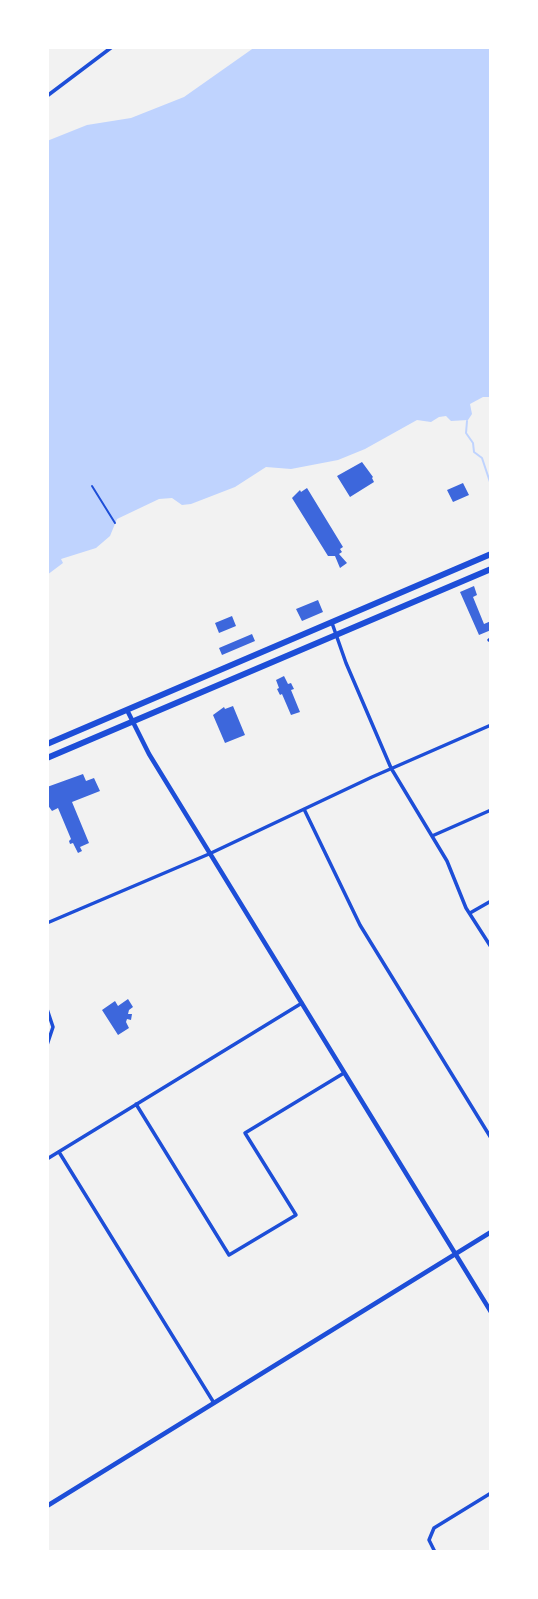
<!DOCTYPE html>
<html>
<head>
<meta charset="utf-8">
<style>
	body { margin:0 }
	#map { position:relative; width:538px; height:1599px; overflow:hidden; background:#f2f2f2; font-family:Helvetica,sans-serif }
	canvas { display:block }
	.frame { position:absolute; inset:0; border:49px solid #fff; pointer-events:none }
</style>
</head>
<body>
<div id="map">
<canvas width="538" height="1599"></canvas>
<div class="frame"></div>
</div>
<script>
const c = document.querySelector('canvas').getContext('2d');
c.lineJoin = 'round';
function fillPath(path, color) {
  c.fillStyle = color;
  c.fill(path, 'evenodd');
}
function poly(rows) {
  const path = new Path2D();
  for (const r of rows) {
    path.moveTo(r[0], r[1]);
    for (let i = 2; i < r.length; i += 2) path.lineTo(r[i], r[i + 1]);
  }
  return path;
}
function strokePath(path, color, width, dash) {
  c.strokeStyle = color;
  c.lineWidth = width;
  c.lineCap = dash ? 'butt' : 'round';
  c.setLineDash(dash || []);
  c.stroke(path);
}
const water = poly([
	[255,47,491,47,491,397,483,397,470,404,472,414,468,420,451,421,446,416,439,417,431,422,417,420,365,449,338,460,291,469,266,467,235,487,191,504,182,505,172,498,159,499,117,519,110,536,96,548,61,559,63,563,47,575,47,141,87,125,131,118,184,97]
]);
const stream = poly([
	[467,421,466,433,473,443,474,452,482,458,491,485]
]);
const building = poly([
	[362,462,373,477,372,478,374,482,350,497,337,476],
	[463,483,469,495,453,502,447,490],
	[307,488,343,547,340,549,342,552,339,554,347,563,340,568,335,556,328,556,292,498,300,490,301,492],
	[474,586,477,595,473,597,484,624,491,621,491,630,479,635,460,592],
	[318,600,323,612,302,621,296,609],
	[232,616,236,626,219,633,215,623],
	[252,634,255,641,222,655,219,648],
	[284,676,288,684,291,683,294,689,291,690,300,712,291,715,282,694,280,695,277,689,279,688,276,680],
	[233,706,245,735,225,743,213,715,224,707,225,709],
	[83,774,86,781,94,778,100,791,72,802,89,843,80,847,82,851,78,853,73,843,70,844,69,841,71,839,58,808,52,811,47,804,47,787],
	[128,999,133,1007,129,1010,128,1014,132,1014,131,1020,127,1019,126,1022,129,1028,118,1035,102,1010,115,1001,118,1006]
]);
const path = poly([
	[92,486,115,523]
]);
const minor = poly([
	[47,96,112,47],
	[332,623,346,663,391,768,447,861,466,908,491,947],
	[489,640,491,639],
	[304,809,360,925,491,1138],
	[432,836,491,810],
	[470,913,491,901],
	[47,923,209,854,372,777,491,725],
	[47,1009,53,1027,47,1045],
	[136,1104,229,1255,296,1215,245,1133,344,1073],
	[59,1152,214,1403],
	[47,1159,302,1003],
	[435,1552,429,1540,434,1528,491,1493]
]);
const tertiary = poly([
	[127,710,149,754,491,1312],
	[47,1506,491,1232]
]);
const trunk = poly([
	[47,744,491,554],
	[47,758,491,569]
]);
fillPath(water, '#bfd3fe');
strokePath(stream, '#bfd3fe', 2);
fillPath(building, '#3d67dc');
strokePath(path, '#1d4ed8', 2);
strokePath(minor, '#1d4ed8', 3.5);
strokePath(tertiary, '#1d4ed8', 4.5);
strokePath(trunk, '#1d4ed8', 6);
</script>
</body>
</html>
